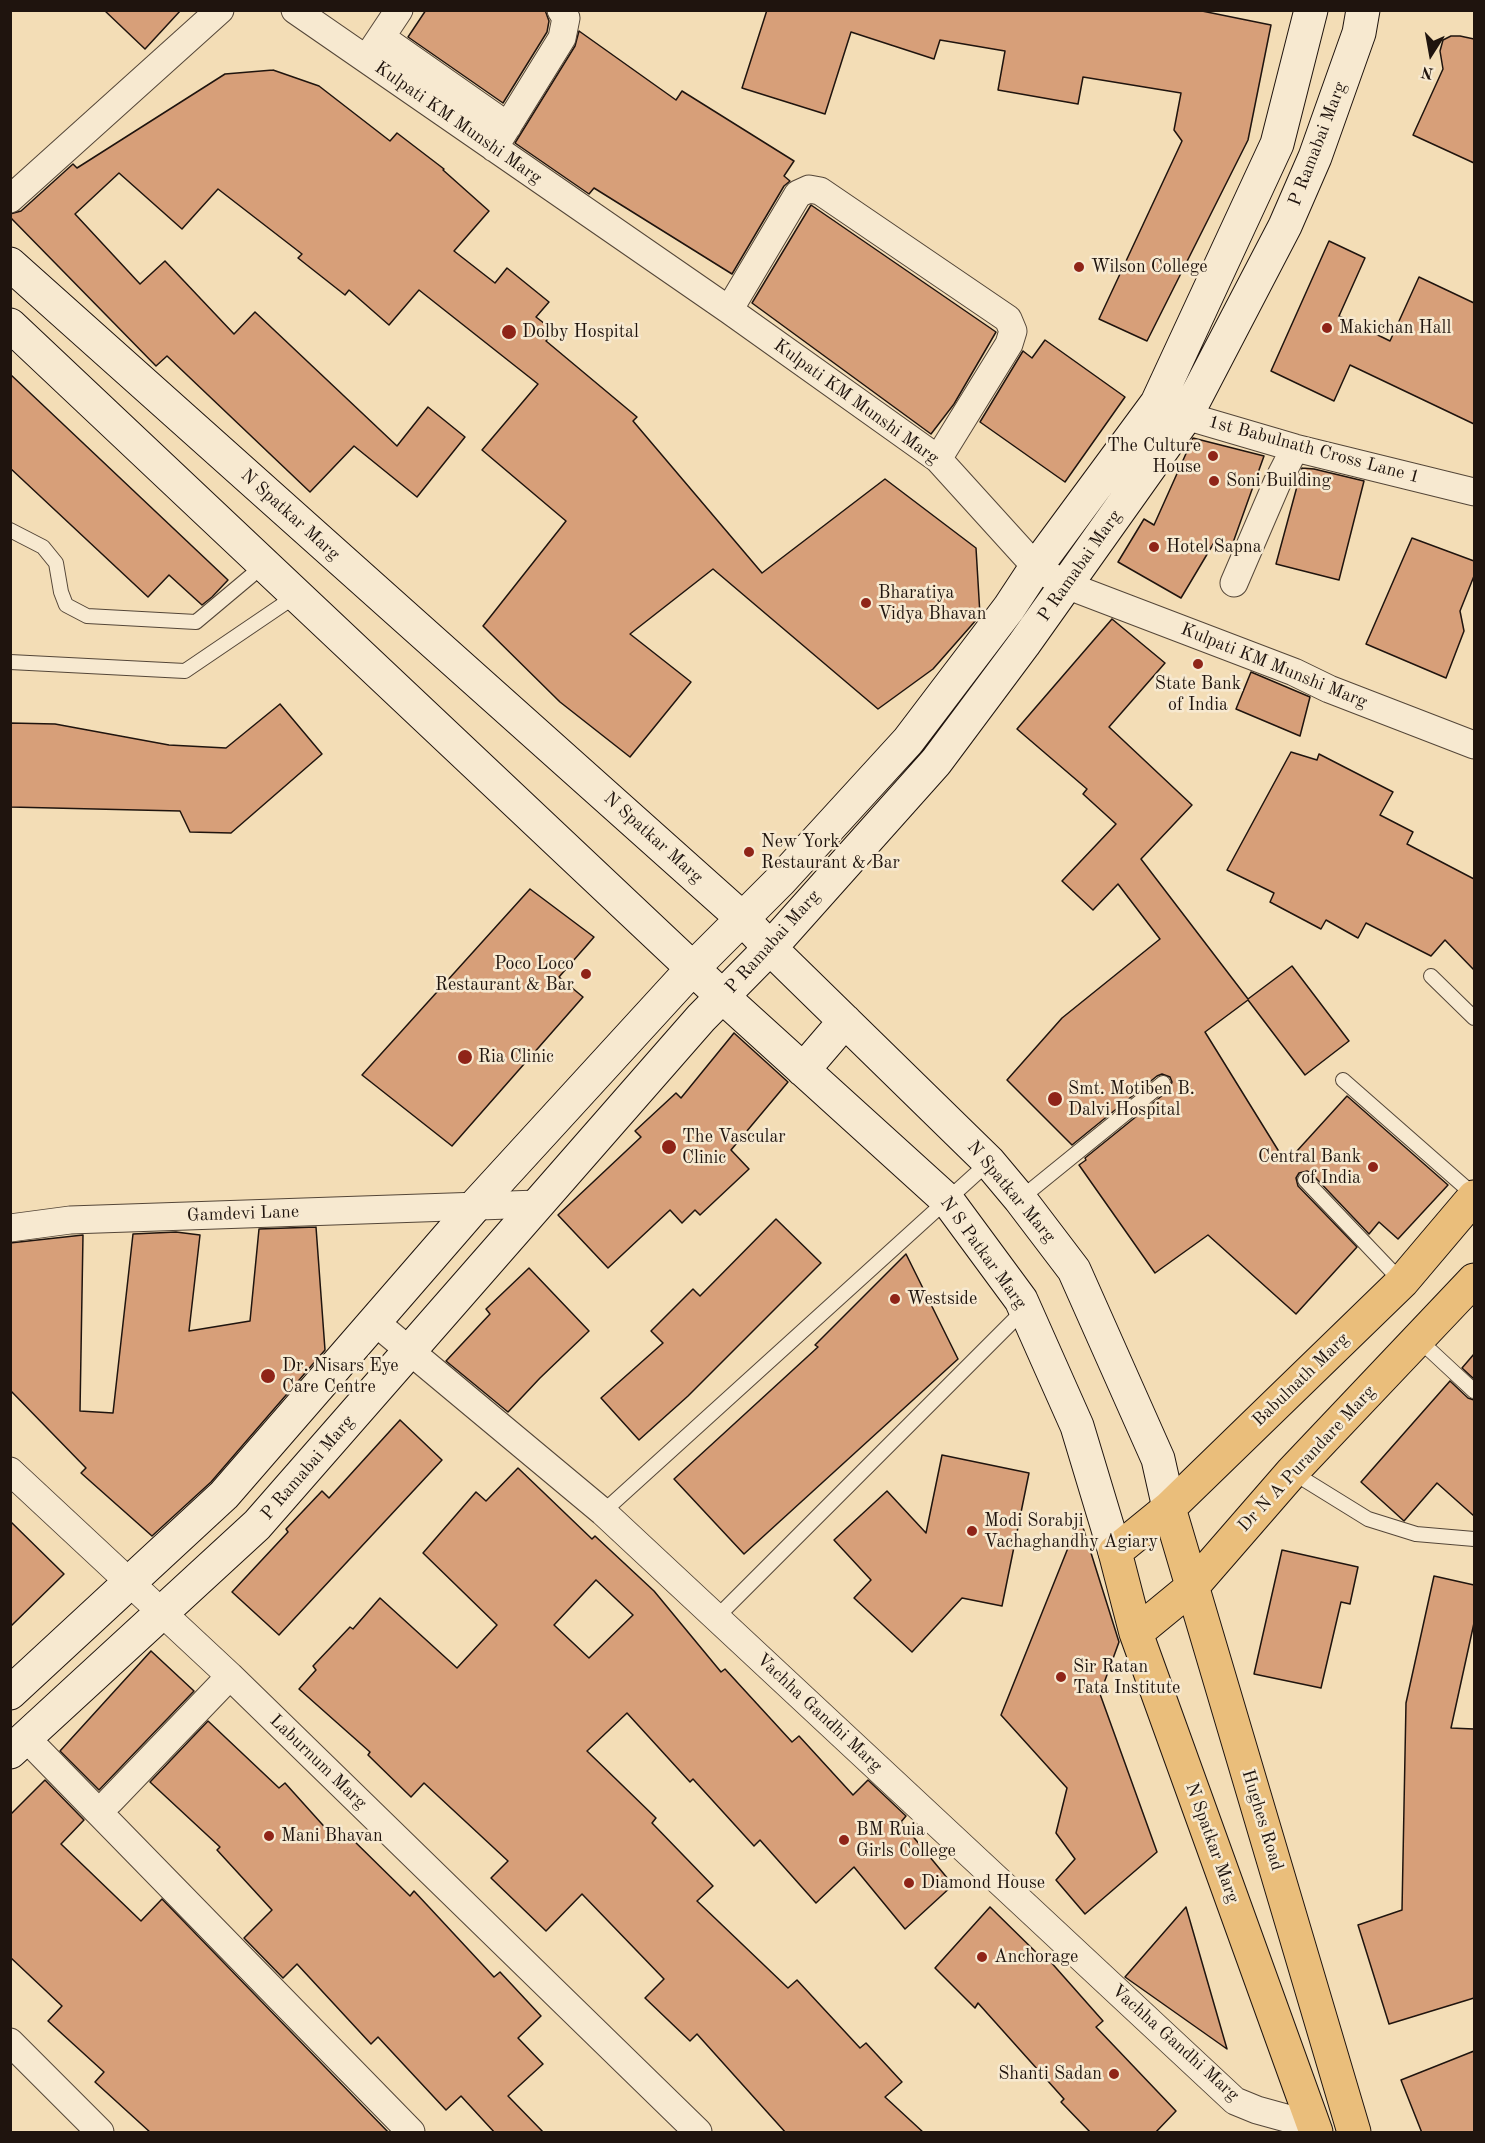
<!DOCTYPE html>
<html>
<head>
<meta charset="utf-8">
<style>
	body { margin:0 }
	#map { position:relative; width:1485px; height:2143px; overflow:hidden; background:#f3ddb6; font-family:"Old Standard TT",serif }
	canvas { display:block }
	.frame { position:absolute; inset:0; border:12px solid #1f140e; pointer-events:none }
	.north { position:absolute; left:1401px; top:24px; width:60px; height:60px; -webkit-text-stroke:4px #f7e9d0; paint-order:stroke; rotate:191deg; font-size:16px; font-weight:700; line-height:24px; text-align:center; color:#1f140e }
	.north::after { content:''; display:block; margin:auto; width:21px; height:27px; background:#1f140e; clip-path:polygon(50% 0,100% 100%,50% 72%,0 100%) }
</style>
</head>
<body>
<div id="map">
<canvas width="1485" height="2143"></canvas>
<div class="frame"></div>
<div class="north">N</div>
</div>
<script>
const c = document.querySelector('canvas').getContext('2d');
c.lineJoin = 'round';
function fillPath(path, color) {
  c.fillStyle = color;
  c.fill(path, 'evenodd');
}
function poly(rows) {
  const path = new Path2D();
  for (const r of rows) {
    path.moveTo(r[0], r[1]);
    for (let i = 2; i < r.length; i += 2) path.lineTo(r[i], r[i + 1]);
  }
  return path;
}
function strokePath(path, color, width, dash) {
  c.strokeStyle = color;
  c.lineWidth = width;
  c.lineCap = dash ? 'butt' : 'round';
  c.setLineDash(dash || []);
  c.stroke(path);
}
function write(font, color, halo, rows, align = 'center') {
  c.font = font + ' "Old Standard TT",serif';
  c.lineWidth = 5;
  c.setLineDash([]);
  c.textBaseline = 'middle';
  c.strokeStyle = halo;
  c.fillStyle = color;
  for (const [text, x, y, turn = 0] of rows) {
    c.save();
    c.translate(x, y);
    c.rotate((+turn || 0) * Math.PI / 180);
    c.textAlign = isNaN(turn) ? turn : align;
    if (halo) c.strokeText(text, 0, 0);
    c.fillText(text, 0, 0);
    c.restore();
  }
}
const building = poly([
	[104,10,181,10,145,49,104,10],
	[426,10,545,10,549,21,547,32,503,103,408,37,426,10],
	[767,10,1197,10,1271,25,1248,140,1147,341,1099,319,1182,141,1174,130,1181,93,1083,77,1078,104,998,90,1005,51,940,40,934,59,851,32,825,114,742,88,767,10],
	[579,31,676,100,682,91,794,161,784,176,790,181,784,186,732,274,594,188,589,194,515,143,575,46,579,31],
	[1451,36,1460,36,1474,39,1474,163,1413,135,1443,69,1440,51,1443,40,1451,36],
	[273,70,319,86,390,141,397,133,444,169,443,170,489,211,454,251,495,283,507,268,549,302,536,317,554,331,546,341,637,417,633,421,762,573,885,479,976,548,980,615,977,619,933,669,878,709,713,569,630,634,691,682,630,757,560,702,483,626,566,521,482,450,538,384,419,290,389,325,349,290,345,295,298,258,302,254,218,189,182,229,119,173,75,214,140,284,165,261,234,334,255,312,397,446,428,407,465,437,417,497,354,446,310,492,167,356,156,366,10,217,10,214,21,211,73,164,77,168,225,74,273,70],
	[811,205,996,332,954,404,931,434,752,303,811,205],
	[1329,241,1365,258,1339,316,1390,341,1419,277,1474,303,1474,424,1350,365,1334,401,1271,371,1329,241],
	[1045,340,1125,397,1065,482,980,422,1023,351,1032,358,1045,340],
	[10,374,228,580,212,597,202,605,169,575,148,597,10,468,10,374],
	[1193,438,1264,456,1230,551,1215,541,1181,598,1118,562,1144,519,1154,525,1193,438],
	[1302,468,1314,469,1364,481,1339,580,1276,564,1302,468],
	[1412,538,1474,561,1474,576,1460,611,1464,631,1446,678,1366,644,1412,538],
	[1112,619,1165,663,1109,727,1192,805,1141,859,1248,999,1292,966,1349,1041,1305,1075,1248,1000,1205,1032,1286,1163,1347,1096,1448,1185,1398,1239,1379,1222,1369,1234,1312,1174,1307,1171,1299,1173,1296,1178,1298,1186,1357,1247,1296,1314,1208,1235,1155,1273,1079,1165,1086,1160,1085,1158,1169,1090,1172,1082,1170,1077,1162,1074,1157,1076,1072,1145,1007,1080,1062,1018,1160,939,1118,884,1093,910,1062,881,1116,824,1083,794,1087,789,1017,729,1112,619],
	[1251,672,1310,697,1300,736,1236,709,1251,672],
	[280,704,322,754,231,833,190,832,180,811,10,807,10,723,55,724,169,745,226,748,280,704],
	[1291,752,1317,760,1319,754,1393,792,1380,815,1413,832,1407,844,1474,879,1474,970,1445,940,1431,956,1366,923,1358,938,1326,920,1321,929,1270,902,1274,893,1227,870,1291,752],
	[530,889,594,937,559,977,583,997,452,1146,362,1075,530,889],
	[734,1033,788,1082,731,1150,749,1169,700,1215,695,1210,682,1223,670,1210,608,1268,558,1215,641,1137,635,1131,676,1093,681,1098,734,1033],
	[776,1219,821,1263,688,1396,639,1440,601,1398,663,1343,651,1331,693,1289,700,1296,776,1219],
	[316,1227,325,1350,211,1482,152,1536,81,1473,86,1468,10,1390,10,1243,83,1235,80,1411,113,1413,133,1234,176,1232,200,1235,189,1331,250,1321,259,1229,316,1227],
	[906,1254,958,1359,744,1554,674,1479,818,1347,815,1345,906,1254],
	[529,1268,589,1331,540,1378,508,1412,446,1361,490,1314,486,1309,529,1268],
	[1474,1354,1474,1379,1462,1368,1474,1354],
	[1450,1381,1468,1398,1474,1400,1474,1516,1437,1483,1404,1521,1361,1482,1450,1381],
	[400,1420,442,1460,279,1635,232,1592,288,1532,286,1529,322,1491,329,1498,400,1420],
	[942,1455,1029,1473,1002,1606,962,1598,912,1652,854,1598,871,1580,834,1540,887,1491,926,1533,942,1455],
	[518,1468,592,1539,595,1536,654,1591,721,1672,725,1669,792,1742,799,1736,853,1795,868,1780,906,1816,901,1822,953,1885,905,1929,854,1867,816,1903,760,1840,754,1846,693,1779,690,1782,627,1713,587,1751,656,1818,652,1823,713,1886,697,1901,788,1988,797,1980,860,2048,866,2043,902,2082,885,2097,924,2133,786,2133,697,2034,690,2041,645,1998,664,1979,582,1894,546,1931,491,1878,508,1861,424,1783,411,1797,368,1755,370,1752,299,1689,316,1670,313,1666,350,1627,353,1629,380,1598,457,1668,497,1625,423,1553,476,1492,486,1501,518,1468],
	[596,1580,633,1615,589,1658,554,1625,596,1580],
	[1080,1518,1119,1642,1100,1694,1157,1852,1085,1914,1056,1880,1075,1859,1056,1833,1067,1788,1001,1715,1080,1518],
	[10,1521,64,1574,10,1627,10,1521],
	[1282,1550,1358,1567,1350,1604,1341,1602,1321,1688,1254,1674,1282,1550],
	[1434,1576,1474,1585,1474,1623,1451,1728,1474,1729,1474,1998,1389,2024,1358,1925,1402,1910,1406,1703,1434,1576],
	[151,1651,194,1691,99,1790,60,1751,151,1651],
	[208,1721,279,1788,285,1783,339,1843,347,1834,410,1896,414,1891,494,1977,500,1972,541,2016,518,2038,543,2064,508,2096,544,2133,495,2133,461,2096,446,2110,378,2037,371,2044,297,1964,283,1978,244,1938,272,1910,217,1850,220,1847,150,1782,208,1721],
	[45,1780,84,1820,61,1844,141,1921,162,1899,389,2133,151,2133,95,2082,104,2072,48,2021,62,2006,10,1957,10,1815,45,1780],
	[990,1907,1047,1963,1049,1960,1103,2021,1096,2027,1176,2111,1155,2133,1091,2133,1061,2102,1064,2099,978,2003,975,2008,935,1968,990,1907],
	[1186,1907,1227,2049,1125,1977,1186,1907],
	[1474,2051,1474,2133,1422,2133,1401,2080,1474,2051]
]);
const service = poly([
	[10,530,43,547,56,563,61,592,66,605,87,616,196,622,264,565],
	[10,662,185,671,297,595],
	[1431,976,1474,1018],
	[1343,1080,1474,1195],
	[1305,1180,1402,1282],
	[1020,1199,1163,1083],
	[1418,1339,1474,1391],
	[1292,1472,1368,1519,1416,1534,1474,1539],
	[603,1512,989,1162],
	[717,1617,1025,1309]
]);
const minor = poly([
	[295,10,729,310,938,459,1036,567,1066,585,1294,672,1329,689,1474,745],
	[381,37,508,126],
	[371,52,399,10],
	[494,148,562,38,566,18,561,10],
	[10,199,220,10],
	[729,310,798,194,809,189,820,191,1008,319,1013,331,1009,344,938,459],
	[1169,408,1186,416,1295,448,1474,492],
	[1234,583,1277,483,1295,448],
	[10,1228,70,1220,538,1204],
	[375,1322,603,1512,1235,2101,1257,2110,1315,2126],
	[10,1471,230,1676,698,2132],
	[26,1738,411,2132],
	[110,1801,230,1676],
	[10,2042,100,2132]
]);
const secondary = poly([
	[10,264,742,918,770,948,989,1162,1020,1199,1074,1270,1158,1459,1169,1508],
	[10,325,723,997,948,1201,1021,1300,1077,1426,1115,1552],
	[803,1070,845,1021],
	[10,1693,224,1495,475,1206,693,968,780,881,908,741,1009,608,1036,567,1157,403,1277,144,1311,10],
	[10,1752,257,1525,701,1018,770,948,936,762,1024,644,1186,416,1285,226,1315,157,1359,33,1363,10]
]);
const primary = poly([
	[1169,1508,1354,2132],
	[1136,1633,1192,1587,1292,1472,1474,1280],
	[1316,2132,1136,1633,1115,1552,1169,1508,1402,1282,1474,1197]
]);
const markers = [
	[1079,267,6,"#8f2418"],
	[1327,328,6,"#8f2418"],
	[509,332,8,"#8f2418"],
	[1213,456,6,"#8f2418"],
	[1214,481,6,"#8f2418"],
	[1154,547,6,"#8f2418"],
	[866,603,6,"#8f2418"],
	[1198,664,6,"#8f2418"],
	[749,852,6,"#8f2418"],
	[586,974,6,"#8f2418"],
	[465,1057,8,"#8f2418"],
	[1055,1099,8,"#8f2418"],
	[669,1147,8,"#8f2418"],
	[1373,1167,6,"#8f2418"],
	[895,1299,6,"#8f2418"],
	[268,1376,8,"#8f2418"],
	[972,1531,6,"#8f2418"],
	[1061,1677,6,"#8f2418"],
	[269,1836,6,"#8f2418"],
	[844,1840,6,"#8f2418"],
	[909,1883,6,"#8f2418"],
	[982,1957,6,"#8f2418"],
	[1114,2074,6,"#8f2418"]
];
const streetNames = [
	["Kulpati KM Munshi Marg",458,123,35],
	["P Ramabai Marg",1318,144,-69],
	["Kulpati KM Munshi Marg",856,402,36],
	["1st Babulnath Cross Lane 1",1314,450,15],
	["N Spatkar Marg",290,515,42],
	["P Ramabai Marg",1080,566,-55],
	["Kulpati KM Munshi Marg",1274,666,22],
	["N Spatkar Marg",653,838,42],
	["P Ramabai Marg",773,942,-48],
	["N Spatkar Marg",1011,1192,50],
	["Gamdevi Lane",243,1214,-2],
	["N S Patkar Marg",983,1253,54],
	["Babulnath Marg",1301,1380,-44],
	["Dr N A Purandare Marg",1307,1459,-47],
	["P Ramabai Marg",308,1468,-49],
	["Vachha Gandhi Marg",819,1713,43],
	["Laburnum Marg",318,1762,44],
	["Hughes Road",1262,1820,73],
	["N Spatkar Marg",1212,1843,70],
	["Vachha Gandhi Marg",1175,2043,42]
];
const poiNames = [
	["Wilson College",1091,267],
	["Makichan Hall",1339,328],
	["Dolby Hospital",522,332],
	["The Culture",1201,446,"right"],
	["House",1201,467,"right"],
	["Soni Building",1226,481],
	["Hotel Sapna",1166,547],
	["Bharatiya",878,593],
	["Vidya Bhavan",878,614],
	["State Bank",1198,684,"center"],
	["of India",1198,705,"center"],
	["New York",761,842],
	["Restaurant & Bar",761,863],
	["Poco Loco",574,964,"right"],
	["Restaurant & Bar",574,985,"right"],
	["Ria Clinic",478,1057],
	["Smt. Motiben B.",1068,1089],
	["Dalvi Hospital",1068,1110],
	["The Vascular",682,1137],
	["Clinic",682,1158],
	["Central Bank",1361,1157,"right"],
	["of India",1361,1178,"right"],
	["Westside",907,1299],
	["Dr. Nisars Eye",282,1366],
	["Care Centre",282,1387],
	["Modi Sorabji",984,1521],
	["Vachaghandhy Agiary",984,1542],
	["Sir Ratan",1073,1667],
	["Tata Institute",1073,1688],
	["BM Ruia",856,1830],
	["Girls College",856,1851],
	["Mani Bhavan",281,1836],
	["Diamond House",921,1883],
	["Anchorage",994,1957],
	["Shanti Sadan",1102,2074,"right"]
];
fillPath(building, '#d79f79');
strokePath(building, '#1f140e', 1.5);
strokePath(service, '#544638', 16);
strokePath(minor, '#544638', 29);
strokePath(secondary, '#1f140e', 35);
strokePath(primary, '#1f140e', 35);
strokePath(service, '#f7e9d0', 14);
strokePath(minor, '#f7e9d0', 27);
strokePath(secondary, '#f7e9d0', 33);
strokePath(primary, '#eabe7b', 33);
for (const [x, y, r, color] of markers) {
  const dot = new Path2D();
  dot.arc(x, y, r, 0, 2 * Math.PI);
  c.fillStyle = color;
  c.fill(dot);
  strokePath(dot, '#f7e9d0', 2);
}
write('18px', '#1f140e', '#f7e9d0', streetNames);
write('18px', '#1f140e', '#f7e9d0', poiNames, 'left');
</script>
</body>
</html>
